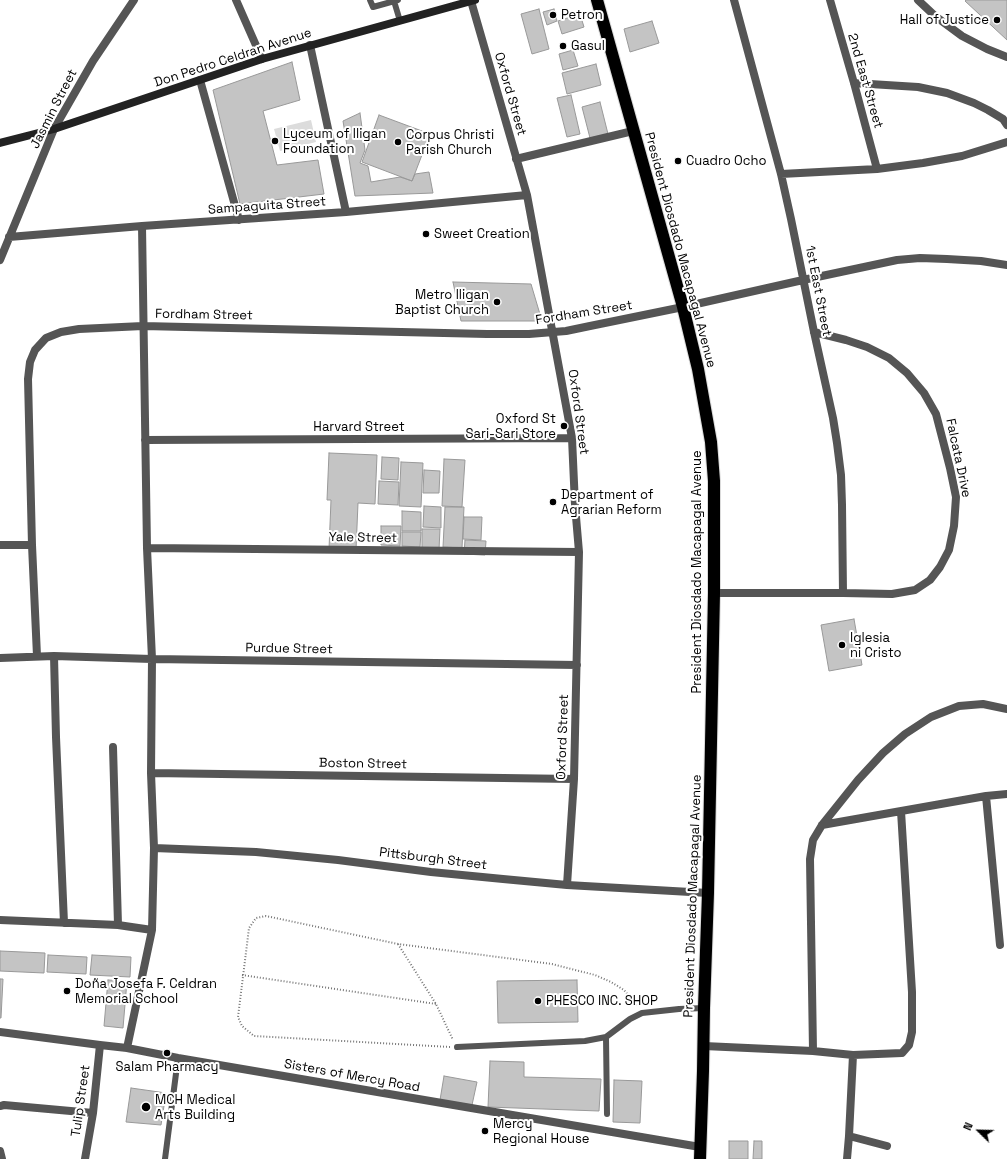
<!DOCTYPE html>
<html>
<head>
<meta charset="utf-8">
<style>
	body { margin:0 }
	#map { position:relative; width:1007px; height:1159px; overflow:hidden; background:#fff; font-family:"Space Grotesk",sans-serif }
	canvas { display:block }
	.north { position:absolute; left:959px; top:1111px; width:40px; height:40px; -webkit-text-stroke:3px #fff; paint-order:stroke; rotate:293deg; font-size:11px; font-weight:700; line-height:16px; text-align:center; color:#000 }
	.north::after { content:''; display:block; margin:auto; width:14px; height:18px; background:#000; clip-path:polygon(50% 0,100% 100%,50% 72%,0 100%) }
</style>
</head>
<body>
<div id="map">
<canvas width="1007" height="1159"></canvas>
<div class="north">N</div>
</div>
<script>
const c = document.querySelector('canvas').getContext('2d');
c.lineJoin = 'round';
function fillPath(path, color) {
  c.fillStyle = color;
  c.fill(path, 'evenodd');
}
function poly(rows) {
  const path = new Path2D();
  for (const r of rows) {
    path.moveTo(r[0], r[1]);
    for (let i = 2; i < r.length; i += 2) path.lineTo(r[i], r[i + 1]);
  }
  return path;
}
function strokePath(path, color, width, dash) {
  c.strokeStyle = color;
  c.lineWidth = width;
  c.lineCap = dash ? 'butt' : 'round';
  c.setLineDash(dash || []);
  c.stroke(path);
}
function write(font, color, halo, rows, align = 'center') {
  c.font = font + ' "Space Grotesk",sans-serif';
  c.lineWidth = 4;
  c.setLineDash([]);
  c.textBaseline = 'middle';
  c.strokeStyle = halo;
  c.fillStyle = color;
  for (const [text, x, y, turn = 0] of rows) {
    c.save();
    c.translate(x, y);
    c.rotate((+turn || 0) * Math.PI / 180);
    c.textAlign = isNaN(turn) ? turn : align;
    if (halo) c.strokeText(text, 0, 0);
    c.fillText(text, 0, 0);
    c.restore();
  }
}
const green = poly([
	[311,120,316,142,280,151,274,129]
]);
const building = poly([
	[966,0,1007,0,1007,40,965,1,966,0],
	[539,9,549,49,532,54,521,14,539,9],
	[554,9,557,21,547,25,543,12,554,9],
	[580,14,584,27,562,34,558,21,580,14],
	[652,21,659,43,630,52,624,29,652,21],
	[573,50,578,66,563,70,559,54,573,50],
	[292,62,300,100,263,111,277,165,318,160,324,194,240,204,213,90,292,62],
	[596,64,601,85,567,94,562,73,596,64],
	[571,95,580,134,567,137,557,98,571,95],
	[600,102,608,134,590,138,582,107,600,102],
	[360,113,365,150,360,163,368,166,371,182,400,177,412,181,415,174,429,172,433,193,355,196,343,121,360,113],
	[379,115,430,134,412,181,362,162,379,115],
	[453,282,531,284,542,321,461,321,453,282],
	[329,453,377,455,375,504,358,503,356,550,329,549,331,500,327,500,329,453],
	[382,457,399,458,398,480,381,479,382,457],
	[444,459,465,460,462,507,442,506,444,459],
	[401,462,423,463,421,507,399,506,401,462],
	[424,470,440,471,439,493,423,493,424,470],
	[379,481,399,482,398,505,378,504,379,481],
	[424,506,441,507,441,528,423,527,424,506],
	[445,507,464,507,462,548,443,547,445,507],
	[402,511,421,512,421,531,402,531,402,511],
	[464,517,482,517,481,540,463,539,464,517],
	[381,526,401,526,400,546,381,545,381,526],
	[422,529,440,529,439,550,422,550,422,529],
	[402,532,421,532,420,547,402,546,402,532],
	[465,540,486,541,485,555,464,554,465,540],
	[854,619,862,665,829,671,821,625,854,619],
	[0,951,45,953,44,973,0,971,0,951],
	[48,955,87,957,86,974,47,972,48,955],
	[92,955,131,957,130,977,90,975,92,955],
	[0,979,3,979,1,1018,0,1018,0,979],
	[108,980,127,981,123,1028,104,1026,108,980],
	[577,980,578,1022,498,1023,497,981,577,980],
	[490,1061,524,1062,524,1077,601,1079,599,1111,488,1107,490,1061],
	[444,1076,477,1082,472,1105,440,1100,444,1076],
	[614,1080,642,1081,640,1123,613,1122,614,1080],
	[131,1088,166,1093,161,1125,126,1122,131,1088],
	[729,1141,748,1141,748,1159,729,1159,729,1141],
	[754,1141,762,1141,762,1159,753,1159,754,1141]
]);
const path = poly([
	[398,944,436,1004,453,1040],
	[242,975,436,1004],
	[450,1047,254,1036,242,1026,238,1017,249,928,256,918,266,916,398,944,552,964,595,975,611,982,624,990,637,1006]
]);
const lane = poly([
	[370,0,373,7,398,0],
	[394,1,400,21],
	[606,1037,607,1114],
	[457,1047,585,1041,606,1037,630,1019,642,1013,679,1009,704,1008],
	[165,1159,178,1058]
]);
const street = poly([
	[236,0,262,59],
	[734,0,781,174,791,219,814,332,833,418,837,443,841,475,842,505,843,593],
	[830,0,854,83,877,169],
	[918,0,935,16,962,36,987,49,1007,57],
	[471,1,527,195,572,438,575,505,579,552,574,779,567,885],
	[310,45,346,212],
	[200,80,239,220],
	[854,83,918,87,947,93,974,103,988,110,1003,119,1007,125],
	[516,159,633,131],
	[781,174,877,169,923,163,962,156,1007,142],
	[9,237,142,226,346,212,527,195],
	[0,260,54,129,93,61,134,0],
	[145,440,572,438],
	[0,545,32,545],
	[147,548,579,552],
	[714,593,843,593,892,594,915,590,930,580,940,567,949,550,954,526,956,497,950,468,936,414,924,393,907,373,889,358,867,347,846,340,814,332],
	[37,656,32,545,28,379,30,362,35,350,46,338,61,332,79,329,143,326,487,334,529,334,566,331,590,326,683,307,803,280,897,260,920,258,947,259,981,261,1007,265],
	[54,656,56,737,64,923],
	[0,658,54,656,152,659,577,665],
	[113,747,118,925],
	[151,773,574,779],
	[986,796,1000,945],
	[822,825,986,796,1007,794],
	[154,848,256,852,338,860,431,872,503,879,567,885,708,893],
	[0,920,118,925,152,930],
	[0,1032,100,1045,127,1048,178,1058,700,1147],
	[704,1046,813,1051,853,1055,902,1053,909,1045,912,1032,912,992,901,811],
	[127,1048,152,930,154,848,151,773,152,659,147,548,142,226],
	[813,1051,810,859,813,840,822,825,858,780,883,753,905,734,931,717,959,706,983,704,1007,709],
	[853,1055,849,1136,887,1146],
	[0,1106,4,1105,93,1113],
	[0,1151,2,1159],
	[85,1159,93,1113,100,1045],
	[847,1159,849,1136]
]);
const secondary = poly([
	[0,143,54,129,262,59,475,0]
]);
const highway = poly([
	[597,0,683,307,698,369,711,442,714,481,714,593,708,893,704,1008,703,1071,700,1159]
]);
const markers = [
	[553,15,4,"#000"],
	[997,20,4,"#000"],
	[563,46,4,"#000"],
	[275,141,4,"#000"],
	[398,142,4,"#000"],
	[678,161,4,"#000"],
	[426,234,4,"#000"],
	[497,302,4,"#000"],
	[564,426,4,"#000"],
	[553,502,4,"#000"],
	[842,645,4,"#000"],
	[67,991,4,"#000"],
	[538,1001,4,"#000"],
	[167,1053,4,"#000"],
	[146,1107,5,"#000"],
	[485,1131,4,"#000"]
];
const poiNames = [
	["Petron",561,15],
	["Hall of Justice",989,20,"right"],
	["Gasul",571,46],
	["Lyceum of Iligan",283,134],
	["Foundation",283,149],
	["Corpus Christi",406,135],
	["Parish Church",406,150],
	["Cuadro Ocho",686,161],
	["Sweet Creation",434,234],
	["Metro Iligan",489,295,"right"],
	["Baptist Church",489,310,"right"],
	["Oxford St",556,419,"right"],
	["Sari-Sari Store",556,434,"right"],
	["Department of",561,495],
	["Agrarian Reform",561,510],
	["Iglesia",850,638],
	["ni Cristo",850,653],
	["Doña Josefa F. Celdran",75,984],
	["Memorial School",75,999],
	["PHESCO INC. SHOP",546,1001],
	["Salam Pharmacy",167,1067,"center"],
	["MCH Medical",155,1100],
	["Arts Building",155,1115],
	["Mercy",493,1124],
	["Regional House",493,1139]
];
const streetNames = [
	["Don Pedro Celdran Avenue",233,58,-18],
	["2nd East Street",865,81,74],
	["Oxford Street",510,94,74],
	["Jasmin Street",54,109,-63],
	["Sampaguita Street",267,206,-4],
	["President Diosdado Macapagal Avenue",680,250,75],
	["1st East Street",818,291,79],
	["Fordham Street",584,313,-9],
	["Fordham Street",204,315,1],
	["Oxford Street",578,412,82],
	["Harvard Street",359,427],
	["Falcata Drive",958,458,78],
	["Yale Street",363,538,1],
	["President Diosdado Macapagal Avenue",697,572,-90],
	["Purdue Street",289,649,1],
	["Oxford Street",563,737,-88],
	["Boston Street",363,764,1],
	["Pittsburgh Street",433,859,7],
	["President Diosdado Macapagal Avenue",693,896,-88],
	["Sisters of Mercy Road",352,1076,10],
	["Tulip Street",81,1101,-82]
];
fillPath(green, '#dcdcdc');
fillPath(building, '#c4c4c4');
strokePath(building, '#999', 1);
strokePath(highway, '#dbdbdb', 14);
strokePath(path, '#777', 2, [1, 2]);
strokePath(lane, '#555', 6);
strokePath(street, '#555', 8);
strokePath(secondary, '#222', 8);
strokePath(highway, '#000', 12);
for (const [x, y, r, color] of markers) {
  const dot = new Path2D();
  dot.arc(x, y, r, 0, 2 * Math.PI);
  c.fillStyle = color;
  c.fill(dot);
  strokePath(dot, '#fff', 1.5);
}
write('13px', '#000', '#fff', poiNames, 'left');
write('13px', '#000', '#fff', streetNames);
</script>
</body>
</html>
